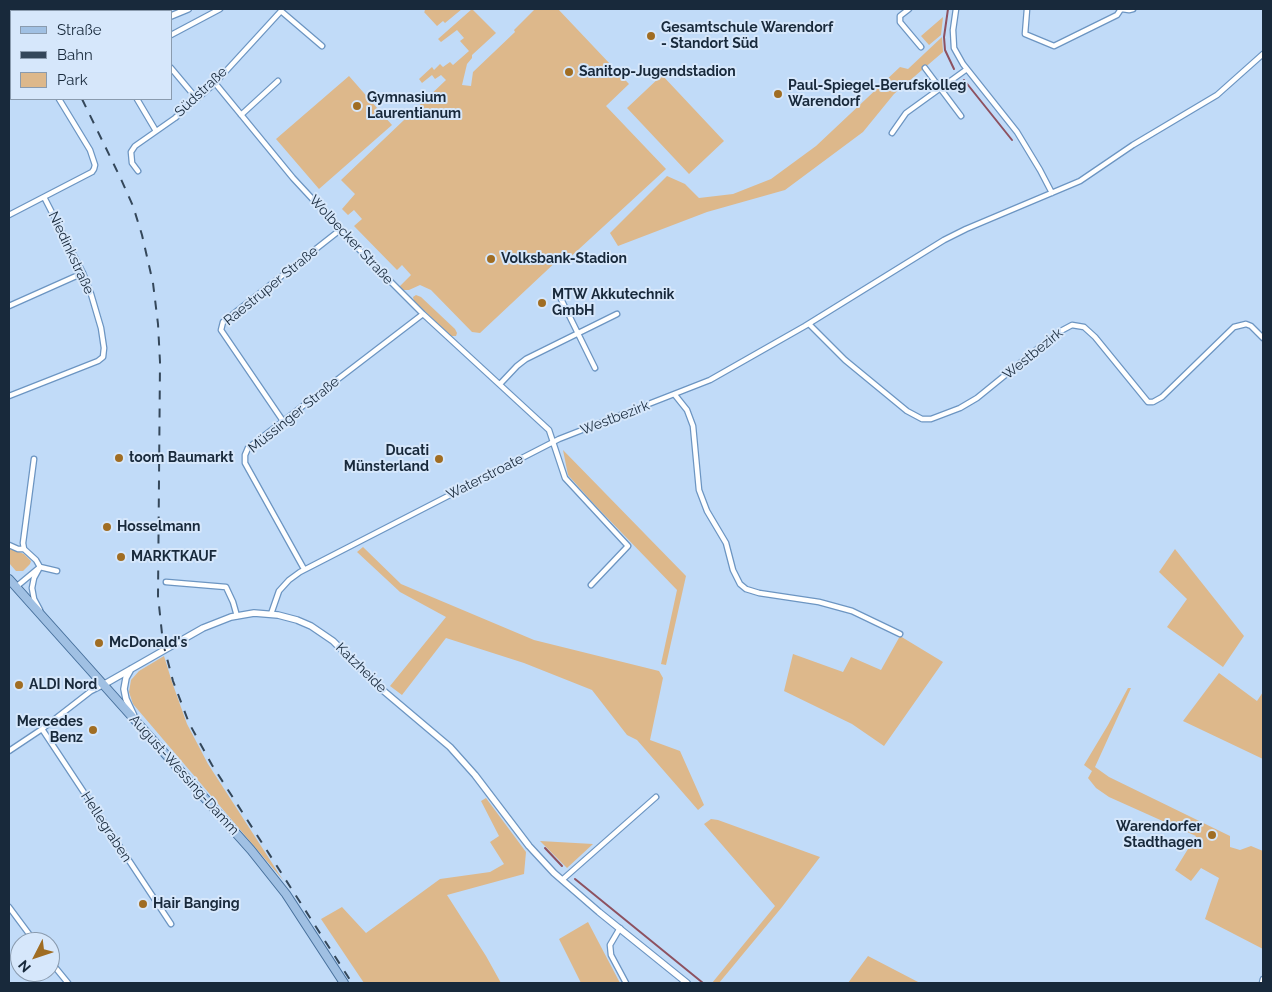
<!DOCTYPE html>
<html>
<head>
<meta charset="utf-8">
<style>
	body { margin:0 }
	#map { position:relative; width:1272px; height:992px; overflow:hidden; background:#c1dbf8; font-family:Raleway,sans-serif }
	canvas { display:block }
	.frame { position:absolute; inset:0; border:10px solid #18293b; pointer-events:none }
	.legend { position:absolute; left:10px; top:10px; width:162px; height:90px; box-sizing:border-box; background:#d6e7fb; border:1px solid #8a9bae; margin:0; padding:6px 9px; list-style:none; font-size:15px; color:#18293b }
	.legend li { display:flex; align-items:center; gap:10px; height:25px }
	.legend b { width:25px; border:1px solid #8a9bae }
	.north { position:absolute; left:10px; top:932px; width:50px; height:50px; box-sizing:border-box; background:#d6e7fb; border:1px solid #8a9bae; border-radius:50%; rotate:229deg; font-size:14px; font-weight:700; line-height:20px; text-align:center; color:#18293b }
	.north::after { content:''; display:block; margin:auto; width:18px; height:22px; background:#a06d23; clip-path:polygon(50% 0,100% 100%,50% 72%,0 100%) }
</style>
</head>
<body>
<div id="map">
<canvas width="1272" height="992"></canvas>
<div class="frame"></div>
<ul class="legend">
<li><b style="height:6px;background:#a0c0e3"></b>Straße</li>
<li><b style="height:6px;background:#34475a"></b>Bahn</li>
<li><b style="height:14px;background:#ddb88b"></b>Park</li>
</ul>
<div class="north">N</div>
</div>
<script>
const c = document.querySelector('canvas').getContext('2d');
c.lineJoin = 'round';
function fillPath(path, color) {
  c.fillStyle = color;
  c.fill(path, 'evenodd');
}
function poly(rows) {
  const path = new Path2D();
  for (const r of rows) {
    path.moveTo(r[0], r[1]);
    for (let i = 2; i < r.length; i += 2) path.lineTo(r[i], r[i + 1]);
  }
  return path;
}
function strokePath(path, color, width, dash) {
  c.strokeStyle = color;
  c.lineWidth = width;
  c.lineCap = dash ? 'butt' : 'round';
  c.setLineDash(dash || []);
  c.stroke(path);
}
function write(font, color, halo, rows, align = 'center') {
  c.font = font + ' Raleway,sans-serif';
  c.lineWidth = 4;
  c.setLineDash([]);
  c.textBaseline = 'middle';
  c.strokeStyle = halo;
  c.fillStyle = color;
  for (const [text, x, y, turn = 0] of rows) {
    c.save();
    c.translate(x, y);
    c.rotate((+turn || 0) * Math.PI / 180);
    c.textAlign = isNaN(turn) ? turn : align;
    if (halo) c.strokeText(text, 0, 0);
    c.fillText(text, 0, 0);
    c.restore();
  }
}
const green = poly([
	[424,9,462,9,445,23,443,21,437,26,424,12,425,11],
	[472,9,496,33,472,55,472,58,467,64,462,85,471,86,473,72,515,32,514,30,535,9,558,9,629,84,606,106,666,169,566,261,560,258,480,333,472,332,431,290,420,285,409,290,402,290,399,287,411,275,402,265,397,270,354,226,362,219,354,210,348,215,342,209,355,194,341,180,446,80,441,75,435,79,432,75,422,83,419,79,432,67,434,70,440,64,443,67,450,62,453,65,469,51,460,41,464,38,457,30,441,42,438,39],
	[943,17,941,35,929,45,921,36],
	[942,37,943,52,894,94,863,132,785,190,707,212,618,246,610,233,667,176,685,184,699,198,733,194,771,179,816,146,900,67,908,69],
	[662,75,724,141,689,174,627,108],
	[349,76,392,125,319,189,276,139],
	[416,295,421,297,455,329,457,333,456,336,451,336,414,301,413,297],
	[563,450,686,576,666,665,661,664,677,590,593,503,568,475],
	[363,547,401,584,534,640,659,671,663,678,650,740,680,751,704,805,698,810,637,740,627,735,592,690,524,663,446,638,402,695,390,686,446,617,400,592,357,552],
	[9,548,24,554,31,561,30,564,23,571,16,571,9,563],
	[1175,549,1244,636,1223,667,1167,627,1187,599,1159,572],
	[900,636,943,662,884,746,852,724,784,691,793,654,843,672,851,657,881,670],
	[164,656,172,682,187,724,208,764,283,880,133,704,129,692,131,680,139,671],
	[1219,673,1257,701,1263,692,1263,759,1183,721],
	[1128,688,1131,688,1095,767,1109,777,1230,836,1230,847,1240,850,1251,846,1263,851,1263,949,1205,919,1219,878,1201,868,1191,881,1175,870,1196,836,1109,797,1096,788,1088,778,1092,771,1084,765,1108,725],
	[486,798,526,852,524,874,447,895,486,956,501,983,364,983,321,919,342,907,366,933,440,879,490,872,504,864,490,842,499,836,481,801],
	[711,819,718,820,820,857,782,907,719,983,712,983,775,906,704,824],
	[540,841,593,844,567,868],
	[588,922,620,983,581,983,559,939],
	[868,956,920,983,848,983]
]);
const stream = poly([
	[948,9,944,37,945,50,954,69],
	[964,80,1012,140],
	[545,848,562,866],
	[575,879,703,983]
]);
const minor = poly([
	[9,9,11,11],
	[85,9,86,11],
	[909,9,900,16,900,22,921,47],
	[956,9,953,30,954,48,963,64,1017,132,1040,170,1052,193],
	[1027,9,1025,34,1054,46,1117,15,1121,9],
	[1122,9,1129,10,1133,9],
	[171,35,220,9],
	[171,68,197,99],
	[925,68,961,116],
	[215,83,293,178,369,260,423,314,549,430,565,478,628,546,591,585],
	[137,99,156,131],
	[241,115,278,81],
	[892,133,906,113,967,69],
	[138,171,132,163,131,152,135,146,175,118,215,83,281,11,322,46],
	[9,215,92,172,94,169,95,165,90,150,59,99],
	[561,299,595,368],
	[9,306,83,273],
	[809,324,845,360,907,411,922,419,931,419,960,408,977,398,1057,333,1072,325,1084,327,1095,337,1148,402,1153,402,1162,397,1234,327,1246,324,1251,326,1263,338],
	[500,384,517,366,526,359,617,314],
	[675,395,687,410,693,426,699,490,707,511,726,543,733,570,740,584,746,589,759,593,819,602,852,611,900,634],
	[9,396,98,361,103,357,104,348,101,328,91,294,83,273,44,197],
	[283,421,221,330,223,322,340,230],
	[9,545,18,549,24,549,36,560,40,567],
	[24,549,23,543,34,459],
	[304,569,245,463,245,455,248,448,423,314],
	[166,582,226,587,233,602,237,616],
	[16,587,40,567,57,571],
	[40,610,34,599,32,588,34,578,40,567],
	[271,614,279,591,289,580,300,572,559,439,710,380,805,326,944,240,966,229,1080,181,1133,145,1217,95,1263,54],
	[42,729,171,924],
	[9,751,42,729,91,691,103,685],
	[562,880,656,797],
	[9,907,35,942],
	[620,928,610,945,611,955,626,983],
	[50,961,68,983],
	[1262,983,1263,979]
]);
const tertiary = poly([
	[171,16,188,9],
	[9,48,11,48],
	[131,669,126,678,124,689,126,699,134,716],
	[103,685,203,628,231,617,254,613,278,615,297,620,311,626,333,641,379,687,450,747,475,775,529,846,554,873,599,912,687,983]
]);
const primary = poly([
	[9,579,251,850,286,894,344,983]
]);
const rail = poly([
	[38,9,39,11],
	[82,99,120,177,133,206,142,235,153,283,158,324,160,362,158,596,163,643,173,681,189,723,212,765,352,983]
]);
const markers = [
	[651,36,5,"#a06d23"],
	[569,72,5,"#a06d23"],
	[778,94,5,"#a06d23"],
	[357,106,5,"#a06d23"],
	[491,259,5,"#a06d23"],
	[542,303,5,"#a06d23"],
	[119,458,5,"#a06d23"],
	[439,459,5,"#a06d23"],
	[107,527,5,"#a06d23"],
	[121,557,5,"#a06d23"],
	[99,643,5,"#a06d23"],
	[19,685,5,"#a06d23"],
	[93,730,5,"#a06d23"],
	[1212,835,5,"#a06d23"],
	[143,904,5,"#a06d23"]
];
const poiNames = [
	["Gesamtschule Warendorf",661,28],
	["- Standort Süd",661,44],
	["Sanitop-Jugendstadion",579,72],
	["Paul-Spiegel-Berufskolleg",788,86],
	["Warendorf",788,102],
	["Gymnasium",367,98],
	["Laurentianum",367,114],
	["Volksbank-Stadion",501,259],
	["MTW Akkutechnik",552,295],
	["GmbH",552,311],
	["Ducati",429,451,"right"],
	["Münsterland",429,467,"right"],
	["toom Baumarkt",129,458],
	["Hosselmann",117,527],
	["MARKTKAUF",131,557],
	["McDonald's",109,643],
	["ALDI Nord",29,685],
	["Mercedes",83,722,"right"],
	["Benz",83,738,"right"],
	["Warendorfer",1202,827,"right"],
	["Stadthagen",1202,843,"right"],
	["Hair Banging",153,904]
];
const streetNames = [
	["Südstraße",201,92,-43],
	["Wolbecker Straße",351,240,47],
	["Niedinkstraße",71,253,65],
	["Raestruper Straße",271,286,-39],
	["Westbezirk",1033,354,-39],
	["Müssinger Straße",294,415,-39],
	["Westbezirk",615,418,-21],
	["Waterstroate",485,477,-27],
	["Katzheide",361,668,44],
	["August-Wessing-Damm",184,775,48],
	["Hellegraben",106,827,57]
];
fillPath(green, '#ddb88b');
strokePath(stream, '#8d5160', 2);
strokePath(minor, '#6c95c2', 7);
strokePath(tertiary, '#6c95c2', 8);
strokePath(primary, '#47709c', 10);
strokePath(minor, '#fff', 4.5);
strokePath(tertiary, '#fff', 5.5);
strokePath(primary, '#a0c0e3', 8);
strokePath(rail, '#34475a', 2, [9, 9]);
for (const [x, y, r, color] of markers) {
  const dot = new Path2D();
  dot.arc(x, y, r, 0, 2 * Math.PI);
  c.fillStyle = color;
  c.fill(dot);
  strokePath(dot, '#d6e7fb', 2);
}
write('bold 14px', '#18293b', '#d6e7fb', poiNames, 'left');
write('14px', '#18293b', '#d6e7fb', streetNames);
</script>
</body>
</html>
